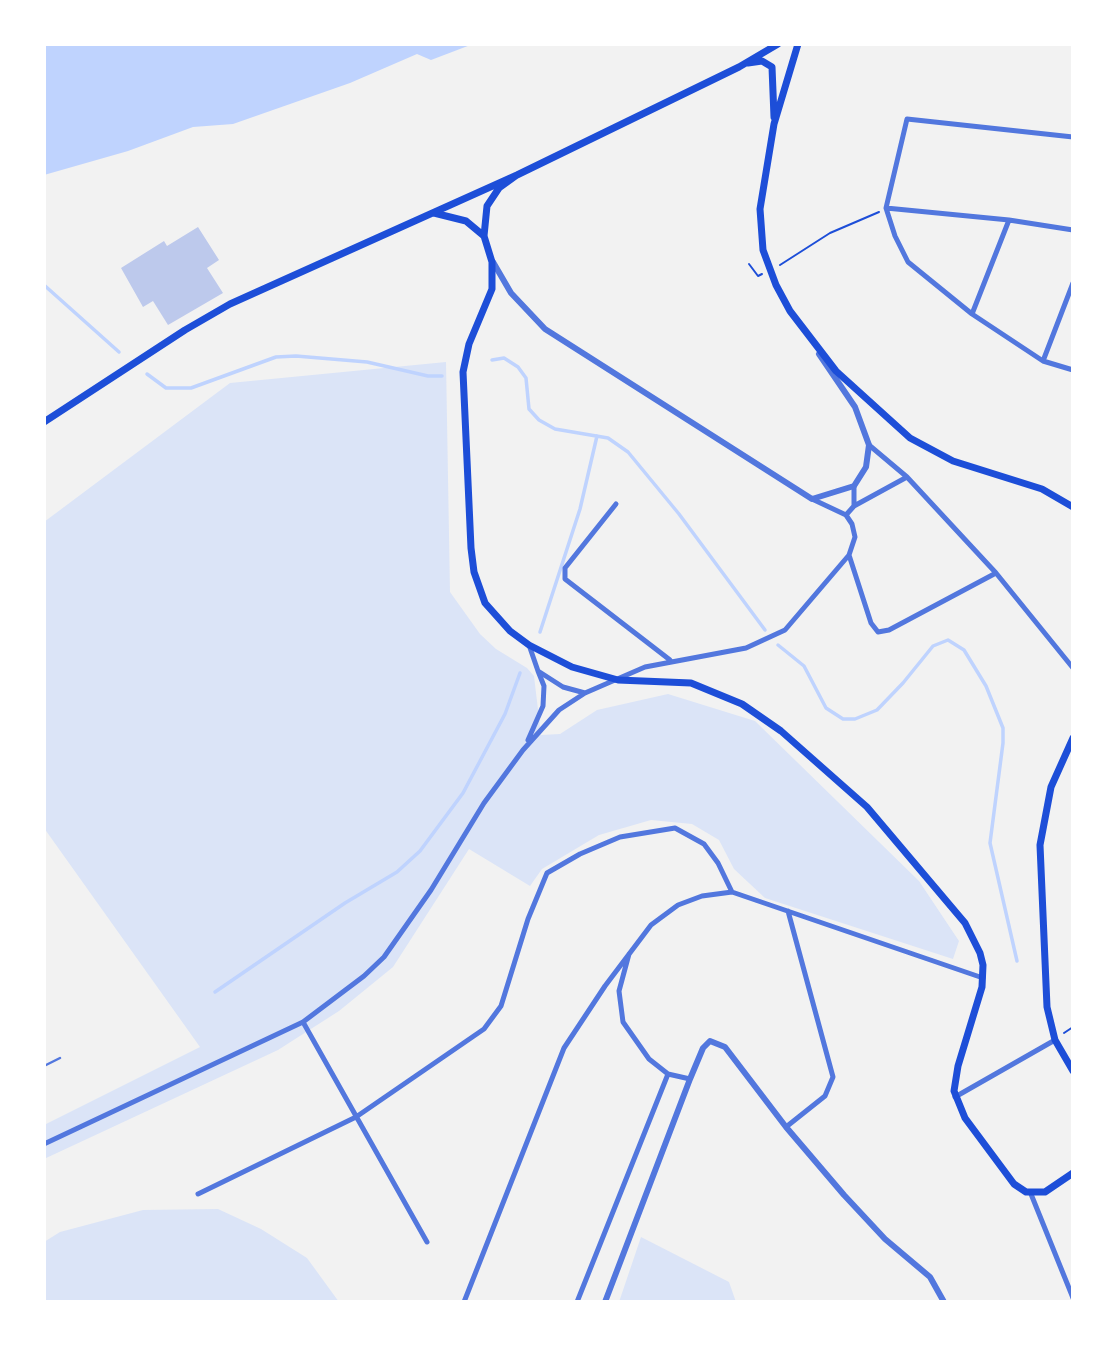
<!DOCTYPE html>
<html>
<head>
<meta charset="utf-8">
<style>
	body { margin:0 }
	#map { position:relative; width:1117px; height:1346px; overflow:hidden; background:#f2f2f2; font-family:Karla,sans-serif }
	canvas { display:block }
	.frame { position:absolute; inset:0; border:46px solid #fff; pointer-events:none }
</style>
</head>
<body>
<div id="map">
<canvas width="1117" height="1346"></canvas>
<div class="frame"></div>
</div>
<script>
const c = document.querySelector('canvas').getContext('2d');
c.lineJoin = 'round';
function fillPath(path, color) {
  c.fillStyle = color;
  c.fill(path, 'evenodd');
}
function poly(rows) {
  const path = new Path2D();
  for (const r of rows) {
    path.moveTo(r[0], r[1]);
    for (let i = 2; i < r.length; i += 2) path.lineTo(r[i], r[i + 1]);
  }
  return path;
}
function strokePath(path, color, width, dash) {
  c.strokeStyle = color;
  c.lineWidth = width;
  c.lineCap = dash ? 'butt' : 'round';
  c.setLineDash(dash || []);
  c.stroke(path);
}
const green = poly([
	[446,362,450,592,480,634,496,649,527,668,534,676,541,735,560,734,597,710,668,694,755,721,919,881,959,941,953,959,765,898,734,869,719,840,692,824,651,820,599,835,542,869,530,886,469,849,393,967,339,1011,278,1050,44,1159,44,1125,200,1047,44,828,44,522,230,383],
	[218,1209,261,1229,307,1258,339,1302,44,1302,44,1242,60,1232,143,1210],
	[641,1237,729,1282,736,1302,619,1302]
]);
const water = poly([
	[44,44,473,44,431,60,417,54,350,83,233,124,193,127,128,151,44,175]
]);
const stream = poly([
	[44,285,119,352],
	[492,360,504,358,518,367,526,378,529,409,539,420,555,429,608,438,628,452,679,514,765,630],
	[147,374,166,388,191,388,276,357,296,356,367,362,428,376,442,376],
	[540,632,580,509,597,436],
	[778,645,804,666,826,708,843,719,855,719,877,710,903,683,933,646,948,640,964,650,986,686,1003,728,1003,743,990,843,1017,961],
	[215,992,345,903,397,872,420,851,463,793,505,714,520,673]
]);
const building = poly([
	[198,227,219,260,207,268,223,293,168,325,153,301,143,307,121,268,164,241,167,246]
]);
const path = poly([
	[749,264,758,276,762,274],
	[780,265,830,233,879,212],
	[1064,1033,1073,1027]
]);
const service = poly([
	[44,1066,60,1058]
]);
const minor = poly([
	[1073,137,907,119,886,208,895,236,908,262,972,314,1043,361,1073,370],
	[886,208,1009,220,1073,230],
	[972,314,1009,220],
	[1043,361,1073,283],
	[869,445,907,477,996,573,1073,668],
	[854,486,854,506],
	[812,499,846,515,852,524,855,537,849,555,871,623,878,632,889,630,996,573],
	[616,504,565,568,565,579,670,660],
	[846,515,854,506,907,477],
	[529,645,538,671,563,687,585,693,645,667,746,648,785,630,849,555],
	[528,740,543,706,544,686,538,671],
	[629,954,619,991,623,1022,649,1059,668,1074,690,1079],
	[303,1022,427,1242],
	[955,1097,1055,1040],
	[786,1127,825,1096,833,1077,788,911],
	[44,1144,303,1022,364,976,384,957,431,890,484,803,523,750,559,710,585,693],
	[198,1194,356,1117,484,1029,501,1006,528,919,547,873,580,854,620,837,675,828,704,844,718,863,732,892,983,978],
	[1031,1194,1073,1298],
	[464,1302,564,1048,605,986,651,925,678,905,702,896,732,892],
	[577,1302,668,1074]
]);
const tertiary = poly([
	[493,262,511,293,545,329,812,499,854,486,866,467,869,445,855,407,819,354],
	[605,1302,690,1079,703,1048,710,1041,725,1047,786,1127,844,1195,885,1239,930,1277,944,1302]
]);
const secondary = poly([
	[798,44,774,124,760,209,763,250,776,285,790,311,836,371,910,438,953,461,1042,489,1073,507],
	[748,63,762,61,772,67,774,117],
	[517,175,499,188,487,206,484,236,492,262,492,289,469,344,463,372,471,548,474,572,485,603,510,631,529,645,572,667,618,680,691,683,742,704,781,731,867,807,965,923,980,953,983,965,982,987,958,1066,954,1091,965,1118,1014,1184,1026,1192,1045,1192,1073,1173],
	[434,213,466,221,484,236],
	[44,422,185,330,230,304,517,175,739,67,778,44],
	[1073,738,1051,787,1040,845,1047,1007,1055,1040,1073,1071]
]);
fillPath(green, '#dbe4f7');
fillPath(water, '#bfd3fe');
strokePath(stream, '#bfd3fe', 3.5);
fillPath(building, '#bdc9ec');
strokePath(path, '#1d4ed8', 2);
strokePath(service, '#5277de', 2.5);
strokePath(minor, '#5277de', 5);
strokePath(tertiary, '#5277de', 6);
strokePath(secondary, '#1d4ed8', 7);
</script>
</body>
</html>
